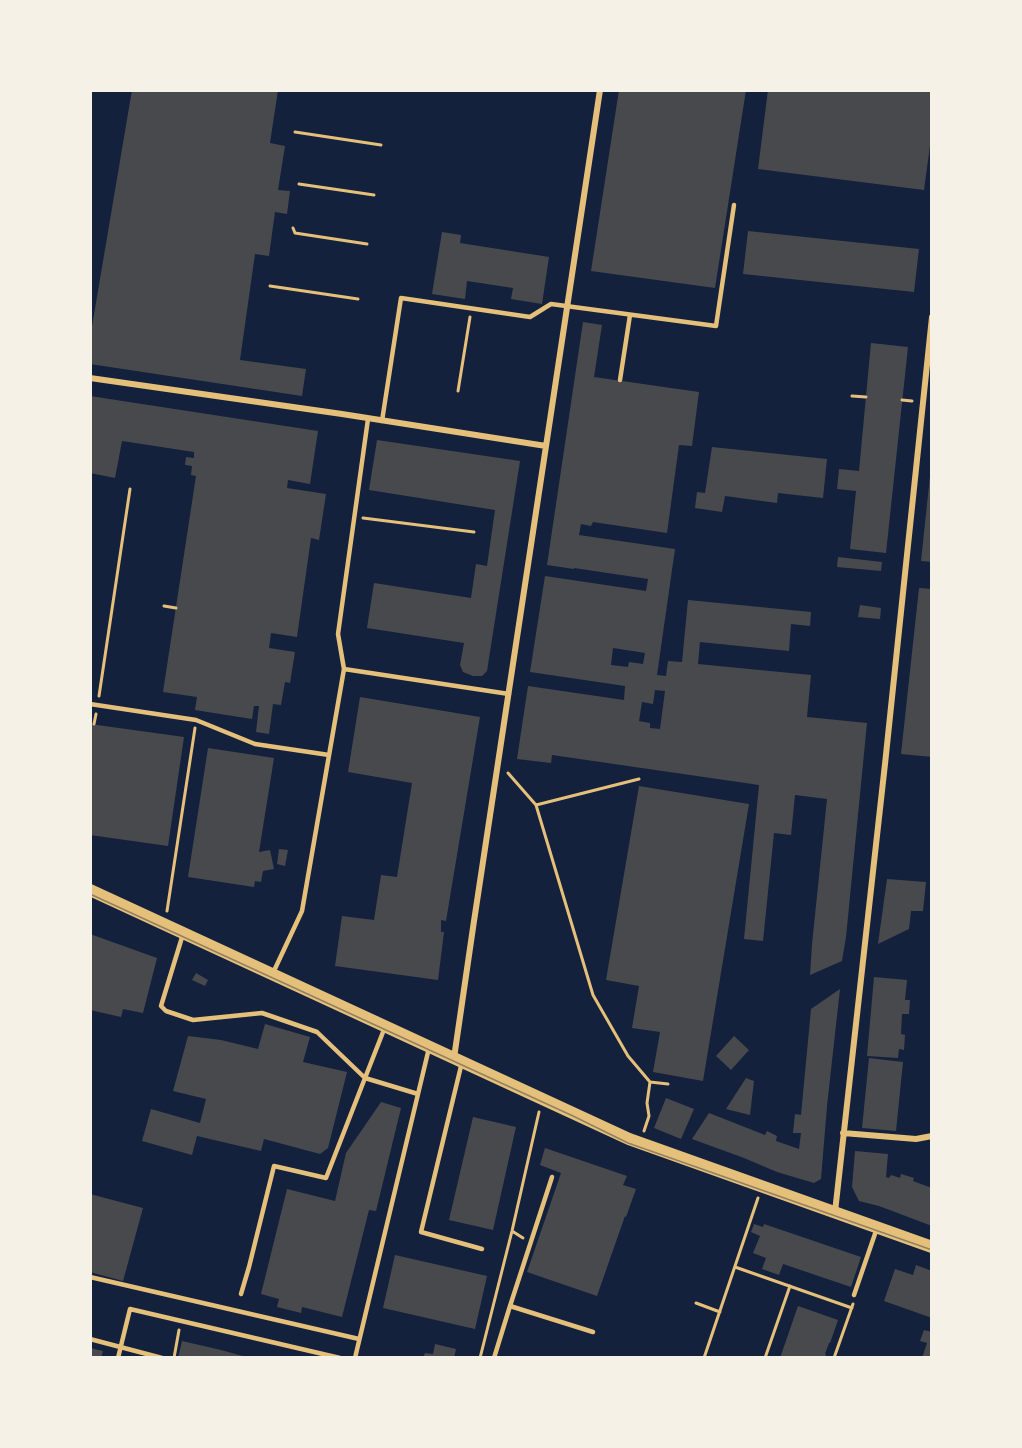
<!DOCTYPE html>
<html>
<head>
<meta charset="utf-8">
<style>
	body { margin:0 }
	#map { position:relative; width:1022px; height:1448px; overflow:hidden; background:#14213d; font-family:"Noto Serif",serif }
	canvas { display:block }
	.frame { position:absolute; inset:0; border:92px solid #f6f1e7; pointer-events:none }
</style>
</head>
<body>
<div id="map">
<canvas width="1022" height="1448"></canvas>
<div class="frame"></div>
</div>
<script>
const c = document.querySelector('canvas').getContext('2d');
c.lineJoin = 'round';
function fillPath(path, color) {
  c.fillStyle = color;
  c.fill(path, 'evenodd');
}
function poly(rows) {
  const path = new Path2D();
  for (const r of rows) {
    path.moveTo(r[0], r[1]);
    for (let i = 2; i < r.length; i += 2) path.lineTo(r[i], r[i + 1]);
  }
  return path;
}
function strokePath(path, color, width, dash) {
  c.strokeStyle = color;
  c.lineWidth = width;
  c.lineCap = dash ? 'butt' : 'round';
  c.setLineDash(dash || []);
  c.stroke(path);
}
const building = poly([
	[132,90,278,90,270,143,285,146,278,190,290,191,287,214,275,212,269,256,255,254,240,360,306,369,302,396,90,364,90,338],
	[619,90,746,90,715,288,591,271],
	[768,90,932,90,932,131,924,190,758,169],
	[748,231,919,249,914,292,743,274],
	[442,232,461,235,460,243,549,257,542,304,511,299,513,288,467,281,465,299,432,294],
	[583,322,602,325,594,377,699,392,692,446,679,445,667,533,593,522,591,526,581,524,579,535,675,549,657,675,666,676,668,661,682,662,688,600,811,612,810,626,791,624,789,651,700,642,698,664,811,675,807,717,867,723,846,937,842,961,810,975,812,944,827,799,795,795,791,835,774,833,763,941,744,939,759,785,552,755,551,763,517,759,528,686,624,700,625,686,530,672,545,576,646,591,648,579,574,568,574,569,547,565],
	[613,648,645,653,643,664,629,662,628,667,611,665],
	[655,690,665,691,660,729,650,728,650,723,639,721,642,702,653,704],
	[871,343,908,347,886,553,850,549,856,491,837,489,839,469,859,471],
	[90,396,318,431,310,484,288,480,287,488,326,494,319,540,311,538,297,637,271,633,269,648,295,652,290,683,285,682,281,705,273,704,269,734,256,732,259,706,254,706,252,719,195,710,197,697,163,692,196,476,191,475,192,466,185,465,186,457,194,458,194,452,122,441,115,478,90,473],
	[377,440,520,461,487,671,482,676,473,676,463,672,460,665,464,643,367,628,374,583,471,598,476,564,487,566,495,510,369,490],
	[712,447,827,459,823,498,778,493,777,503,725,496,722,512,695,508,697,492,705,493],
	[930,476,932,476,932,562,921,561],
	[838,557,882,562,881,571,837,567],
	[919,588,932,589,932,757,901,754],
	[860,605,881,608,880,619,858,617],
	[360,697,480,717,446,921,441,920,441,932,444,932,438,980,335,966,342,916,374,920,381,875,397,877,412,783,348,772],
	[90,724,184,737,168,846,90,835],
	[208,748,274,758,259,852,270,850,274,869,263,871,261,882,255,881,254,887,188,877],
	[639,786,749,804,703,1081,653,1072,660,1032,632,1028,639,986,606,980],
	[279,849,288,850,285,866,277,864],
	[887,879,926,882,923,911,911,911,909,929,878,944],
	[90,934,157,958,143,1013,123,1009,121,1017,90,1010],
	[196,973,208,980,205,986,192,980],
	[874,977,907,980,905,1000,910,1000,909,1014,902,1014,901,1034,905,1035,904,1050,899,1049,898,1058,867,1056],
	[840,989,827,1106,821,1179,814,1183,777,1172,744,1158,692,1139,709,1113,765,1135,767,1131,777,1136,776,1141,799,1149,801,1133,793,1133,795,1114,801,1115,811,1009],
	[265,1024,310,1037,303,1062,347,1072,328,1148,320,1154,264,1139,261,1151,197,1136,192,1155,142,1141,151,1109,200,1123,206,1099,173,1091,188,1036,221,1040,258,1049],
	[734,1036,749,1050,731,1070,716,1056],
	[869,1058,903,1062,896,1131,862,1128],
	[746,1078,754,1081,750,1115,726,1109],
	[666,1098,694,1109,681,1139,654,1128],
	[381,1102,401,1108,376,1211,369,1210,342,1317,302,1307,301,1313,277,1307,279,1299,261,1294,287,1189,335,1201,346,1153],
	[473,1117,516,1127,493,1230,449,1220],
	[545,1148,627,1176,623,1185,636,1189,626,1217,625,1216,597,1296,527,1272,561,1173,540,1165],
	[855,1151,888,1154,886,1177,889,1178,891,1175,900,1178,901,1174,914,1178,913,1181,932,1188,932,1226,879,1206,859,1201,852,1187],
	[90,1194,143,1208,123,1281,90,1272],
	[754,1224,763,1227,764,1224,861,1257,851,1287,783,1264,779,1275,762,1269,766,1258,753,1253,760,1236,751,1232],
	[395,1255,487,1276,475,1329,383,1308],
	[916,1265,932,1271,932,1318,884,1301,895,1269,913,1275],
	[798,1306,838,1320,830,1343,829,1343,825,1354,826,1354,825,1358,780,1358],
	[924,1330,932,1332,932,1358,922,1358,927,1343,920,1341],
	[182,1341,221,1350,250,1358,178,1358],
	[435,1344,456,1349,454,1358,423,1358,425,1353,433,1354],
	[90,1348,103,1351,101,1358,90,1358]
]);
const path = poly([
	[295,132,381,145],
	[299,184,374,195],
	[293,228,295,233,367,244],
	[270,286,358,299],
	[458,391,470,317],
	[852,396,866,397],
	[902,400,912,401],
	[363,518,474,532],
	[164,606,176,608],
	[99,696,130,489],
	[94,724,96,714],
	[508,773,536,805,639,779],
	[536,805,593,995,628,1056,650,1082],
	[167,911,195,728],
	[644,1131,649,1116,647,1103,650,1082,668,1084],
	[512,1231,523,1238],
	[735,1267,852,1308],
	[696,1303,720,1312],
	[174,1358,179,1330],
	[480,1358,512,1231,539,1112],
	[704,1358,758,1198],
	[765,1358,790,1286],
	[834,1358,853,1304]
]);
const service = poly([
	[620,380,630,315],
	[382,421,401,298,530,317,551,304,716,326,734,205],
	[344,669,338,634,368,419],
	[90,704,196,720,255,744,329,755],
	[183,934,161,1006,166,1011,193,1020,262,1013,317,1032,365,1078,385,1027],
	[273,973,302,911,344,669,509,694],
	[462,1062,421,1232,482,1249],
	[90,1277,359,1339],
	[241,1294,249,1267,274,1166,326,1178,365,1078,418,1094],
	[854,1295,877,1228],
	[510,1306,552,1177],
	[90,1339,162,1358],
	[118,1358,130,1309,340,1358],
	[355,1358,429,1048],
	[494,1358,510,1306,593,1332]
]);
const minor = poly([
	[90,378,342,414,546,446],
	[454,1058,474,921,600,90],
	[843,1133,916,1139,932,1136],
	[835,1212,885,764,932,317]
]);
const secondary = poly([
	[90,890,629,1139,932,1247]
]);
const tram = poly([
	[90,894,573,1116,628,1143,932,1250]
]);
fillPath(building, '#48494c');
strokePath(path, '#e5c07b', 3);
strokePath(service, '#e5c07b', 4.5);
strokePath(minor, '#e5c07b', 6);
strokePath(secondary, '#e5c07b', 12);
strokePath(tram, '#918062', 1.5);
</script>
</body>
</html>
